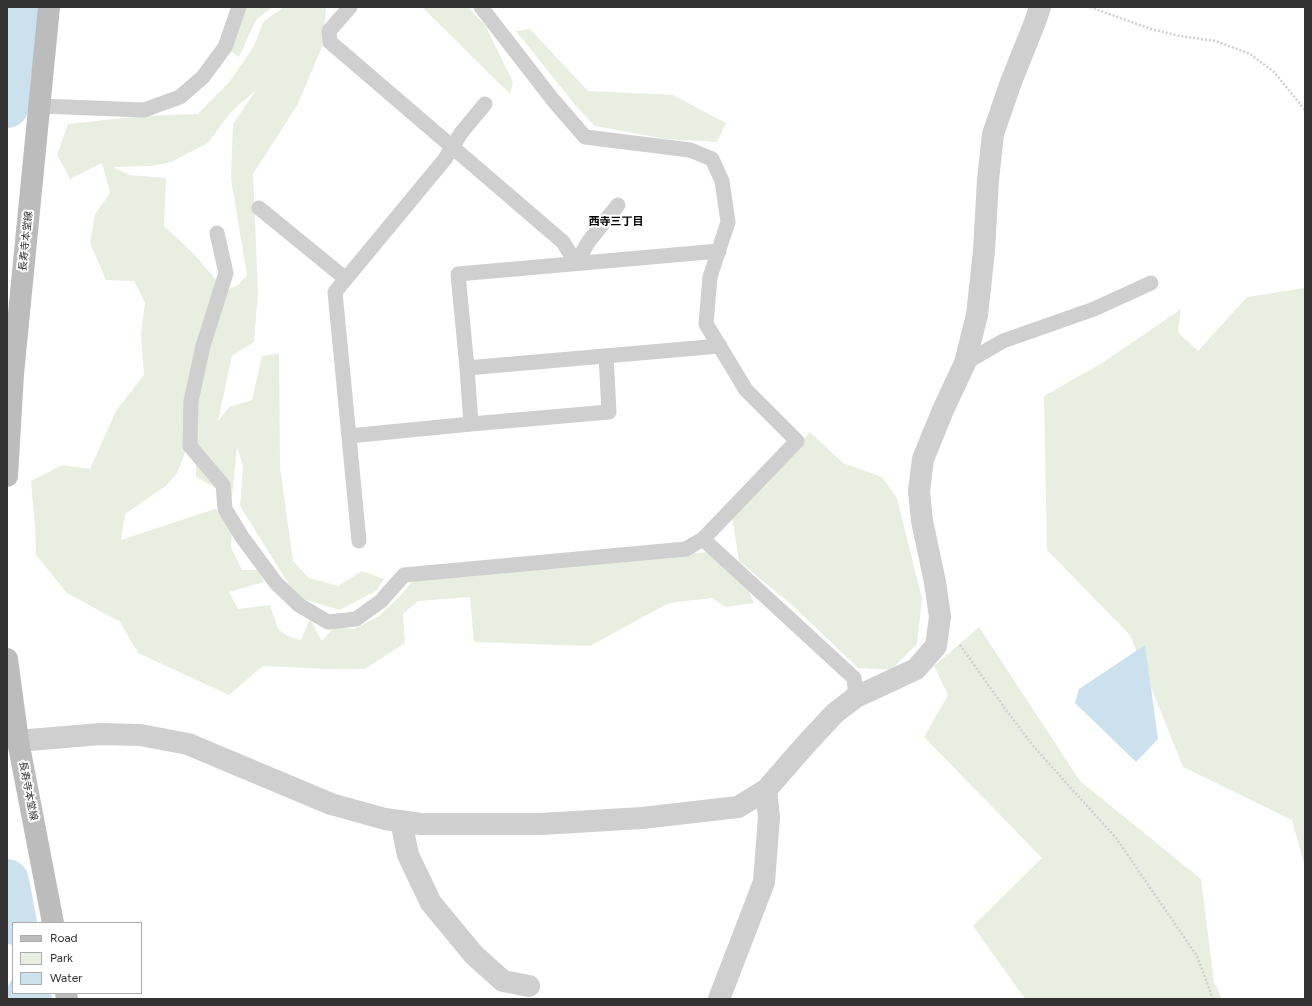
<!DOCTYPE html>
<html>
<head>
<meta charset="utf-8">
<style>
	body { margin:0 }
	#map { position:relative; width:1312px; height:1006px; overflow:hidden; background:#fff; font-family:Figtree,sans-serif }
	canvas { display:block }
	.frame { position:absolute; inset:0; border:8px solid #323232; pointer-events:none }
	.legend { position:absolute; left:12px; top:922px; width:130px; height:72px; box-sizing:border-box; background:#fff; border:1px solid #adadad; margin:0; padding:5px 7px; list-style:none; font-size:12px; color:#323232 }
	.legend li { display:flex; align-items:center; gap:8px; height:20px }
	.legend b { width:20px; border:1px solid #adadad }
</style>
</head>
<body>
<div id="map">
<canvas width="1312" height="1006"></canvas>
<div class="frame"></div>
<ul class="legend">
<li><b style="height:5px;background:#bcbcbc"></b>Road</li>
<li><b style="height:11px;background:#e8efe0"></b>Park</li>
<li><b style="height:11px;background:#cce1ee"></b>Water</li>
</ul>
</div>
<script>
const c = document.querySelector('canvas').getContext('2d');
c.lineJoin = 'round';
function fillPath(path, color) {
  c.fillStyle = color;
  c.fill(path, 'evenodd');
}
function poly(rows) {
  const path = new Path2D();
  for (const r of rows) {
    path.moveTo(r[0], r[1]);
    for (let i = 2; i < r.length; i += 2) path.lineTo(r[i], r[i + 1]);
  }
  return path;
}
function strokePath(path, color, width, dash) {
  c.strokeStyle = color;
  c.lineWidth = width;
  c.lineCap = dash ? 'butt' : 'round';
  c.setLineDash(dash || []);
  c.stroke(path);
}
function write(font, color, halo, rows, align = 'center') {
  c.font = font + ' Figtree,"Noto Sans JP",sans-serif';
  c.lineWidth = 4;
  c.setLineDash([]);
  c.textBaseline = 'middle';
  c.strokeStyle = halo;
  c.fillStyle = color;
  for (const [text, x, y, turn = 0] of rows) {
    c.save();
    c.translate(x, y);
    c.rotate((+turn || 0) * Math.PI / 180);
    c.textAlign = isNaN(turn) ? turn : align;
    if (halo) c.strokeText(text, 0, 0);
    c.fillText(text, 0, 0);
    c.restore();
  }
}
const green = poly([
	[245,7,272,7,256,20,239,57,229,50],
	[284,7,326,7,323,44,298,104,253,174,258,292,254,342,232,356,218,421,229,407,252,400,262,356,279,353,280,467,293,561,309,578,338,586,362,571,384,579,376,591,340,610,302,599,290,586,240,506,243,466,237,447,232,497,196,477,194,393,220,293,238,285,247,275,231,179,233,124,256,90,230,113,208,143,171,162,152,166,113,167,129,175,166,178,164,226,193,253,217,281,202,334,189,404,186,451,177,473,167,485,125,514,121,540,215,509,232,526,231,547,242,570,259,570,264,582,229,592,238,609,270,605,278,629,288,636,301,640,310,619,322,641,334,627,354,629,379,616,401,595,415,578,709,552,746,584,754,603,726,607,712,598,669,603,590,646,474,642,470,597,418,601,403,614,405,643,365,669,327,669,263,666,229,695,138,653,120,622,67,593,36,555,35,527,31,481,62,465,90,469,116,411,144,375,141,333,145,303,134,281,106,280,90,243,95,214,110,193,102,163,70,179,57,155,68,124,143,116,198,114,230,81,254,46,263,22],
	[422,7,468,7,485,25,513,82,510,94],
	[530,29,588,91,673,95,726,123,717,142,666,139,595,126,576,106,516,31],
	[1305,288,1305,867,1292,820,1183,767,1130,635,1047,550,1044,396,1102,363,1181,309,1178,332,1198,351,1247,297],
	[810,432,843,463,882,477,897,498,922,599,917,644,891,670,858,668,793,606,739,561,732,517],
	[979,627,1080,781,1201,879,1214,982,1222,999,1025,999,973,926,1042,858,924,737,948,695,934,666]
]);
const water = poly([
	[1145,645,1158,739,1136,762,1075,703,1079,689]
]);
const river = poly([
	[7,106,20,7],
	[7,881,15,923],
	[29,993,30,999]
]);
const path = poly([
	[1090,7,1151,29,1180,36,1216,41,1250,54,1274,72,1305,110],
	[960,645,1006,710,1034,747,1116,838,1197,956,1213,999]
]);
const lane = poly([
	[350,7,329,31,330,42,563,242,576,263,589,241,618,205],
	[40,106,144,110,180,97,203,77,225,47,239,7],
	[259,208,346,279],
	[217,233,226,273,203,346,191,401,190,446,223,485,225,509,242,537,276,583,299,605,328,622,356,619,381,601,404,575,686,549,703,539,797,441,746,390,706,324,710,277,728,222,722,181,712,159,690,150,585,137,553,100,481,7],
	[719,251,458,274,467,368,720,346],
	[965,363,1003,341,1094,309,1151,283],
	[467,368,471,424,609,412,606,356],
	[349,436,471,424],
	[703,539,854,678,856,697],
	[359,541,335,292,445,159,461,133,485,104]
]);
const street = poly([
	[18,741,100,734,140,735,188,744,331,804,385,819,421,824,541,824,642,818,738,807,766,790,807,743,835,713,856,697,916,669,936,646,940,617,935,582,922,521,919,491,923,459,943,410,965,363,977,315,984,251,988,180,993,134,1011,82,1035,22,1040,7],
	[401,821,408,855,431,903,474,955,503,981,529,986],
	[719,999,764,882,769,817,766,790]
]);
const secondary = poly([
	[7,476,13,374,49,7],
	[7,659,18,741,53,923],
	[66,993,67,999]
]);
const streetNames = [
	["長寿寺本堂線",26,241,-84],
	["長寿寺本堂線",28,791,79]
];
const neighbourhoodNames = [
	["西寺三丁目",616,222]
];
fillPath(green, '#e8efe0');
fillPath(water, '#cce1ee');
strokePath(river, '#cce1ee', 44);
strokePath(path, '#cfcfcf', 2.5, [2, 2]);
strokePath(lane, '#cfcfcf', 15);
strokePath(street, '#cfcfcf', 22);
strokePath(secondary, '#bcbcbc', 22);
write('10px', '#323232', '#fff', streetNames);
write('bold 11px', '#000', '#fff', neighbourhoodNames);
</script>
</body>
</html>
